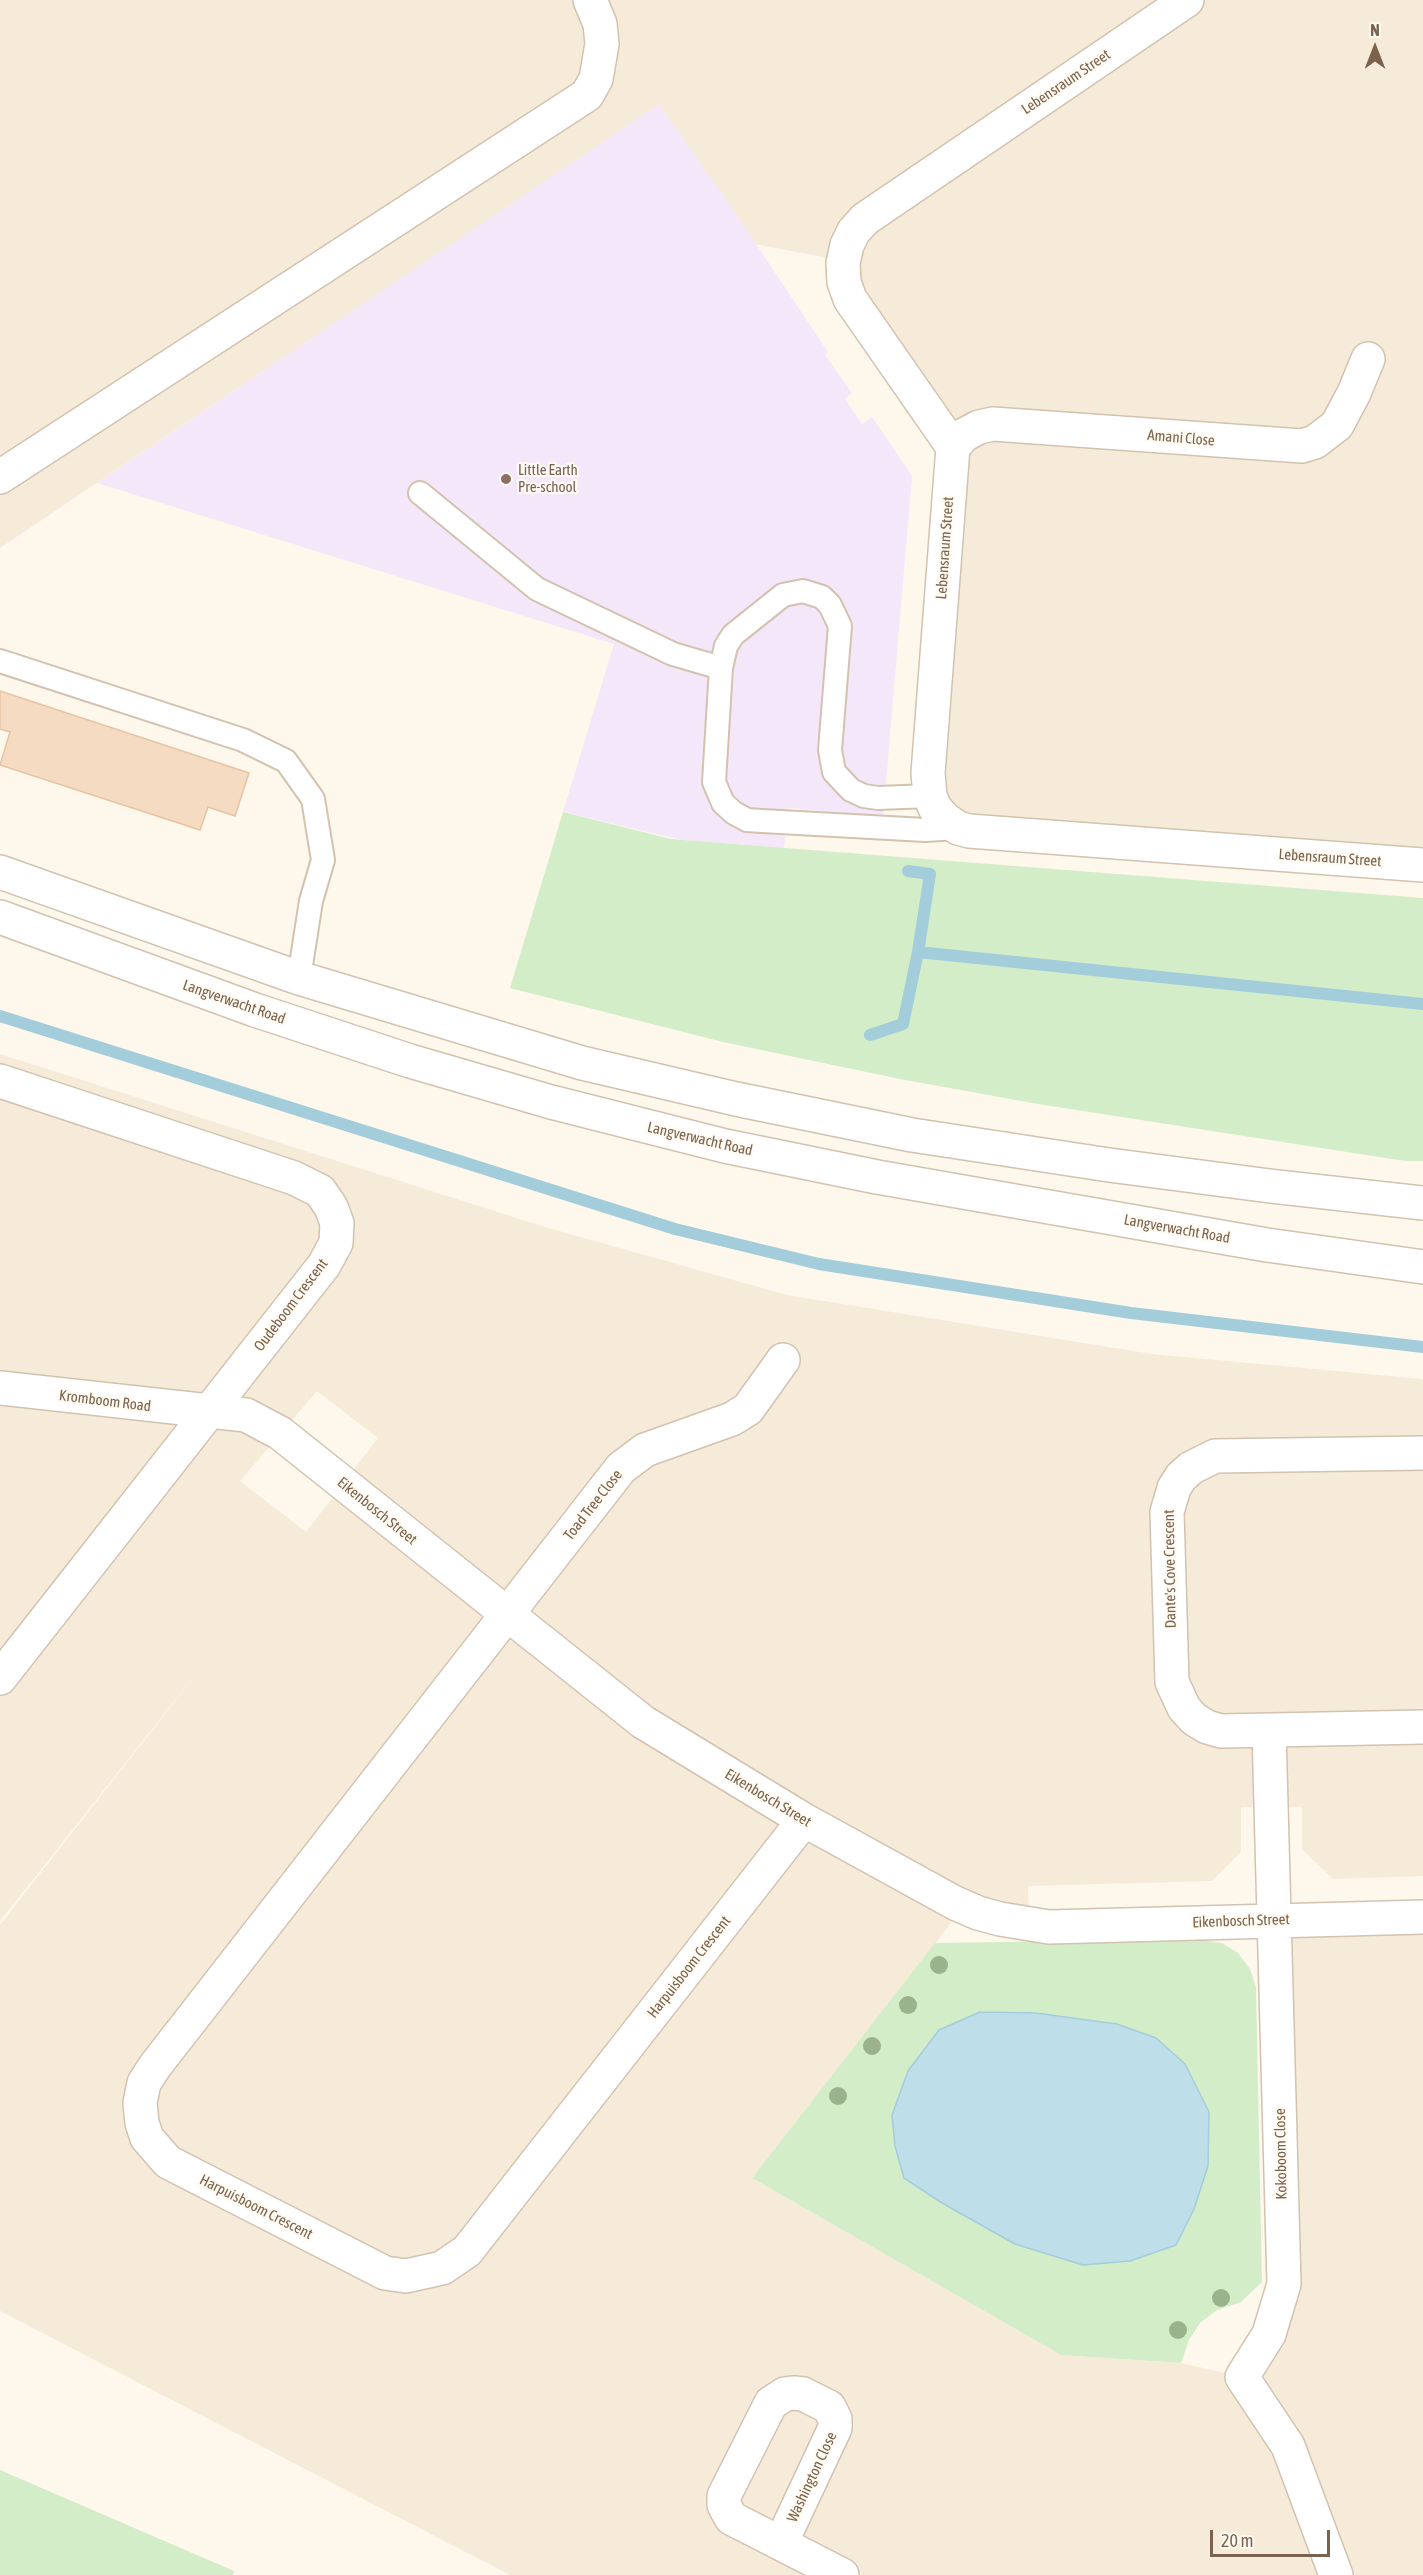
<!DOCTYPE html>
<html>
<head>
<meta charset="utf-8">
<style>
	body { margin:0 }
	#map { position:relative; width:1423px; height:2575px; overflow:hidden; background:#fdf8eb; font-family:"Asap Condensed",sans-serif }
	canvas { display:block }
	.north { position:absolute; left:1345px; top:18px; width:60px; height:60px; -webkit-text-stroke:4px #fffbf3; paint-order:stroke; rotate:0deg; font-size:16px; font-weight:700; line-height:24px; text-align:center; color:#7b624c }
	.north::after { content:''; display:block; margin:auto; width:21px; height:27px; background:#7b624c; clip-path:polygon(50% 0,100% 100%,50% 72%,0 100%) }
	.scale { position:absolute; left:1210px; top:2530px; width:120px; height:27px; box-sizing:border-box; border:3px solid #7b624c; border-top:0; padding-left:8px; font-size:18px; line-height:21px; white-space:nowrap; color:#7b624c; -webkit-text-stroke:4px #fffbf3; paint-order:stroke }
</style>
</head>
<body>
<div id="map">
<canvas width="1423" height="2575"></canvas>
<div class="north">N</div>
<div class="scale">20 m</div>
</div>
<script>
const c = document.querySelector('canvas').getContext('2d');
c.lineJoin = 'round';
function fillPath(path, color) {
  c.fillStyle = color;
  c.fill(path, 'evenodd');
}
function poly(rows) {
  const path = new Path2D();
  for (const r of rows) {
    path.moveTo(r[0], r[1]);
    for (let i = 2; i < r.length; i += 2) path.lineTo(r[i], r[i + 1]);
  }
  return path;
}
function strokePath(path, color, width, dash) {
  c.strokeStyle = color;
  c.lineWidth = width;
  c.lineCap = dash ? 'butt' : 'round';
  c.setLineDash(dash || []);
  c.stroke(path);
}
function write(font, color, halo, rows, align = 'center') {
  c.font = font + ' "Asap Condensed",sans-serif';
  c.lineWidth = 4.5;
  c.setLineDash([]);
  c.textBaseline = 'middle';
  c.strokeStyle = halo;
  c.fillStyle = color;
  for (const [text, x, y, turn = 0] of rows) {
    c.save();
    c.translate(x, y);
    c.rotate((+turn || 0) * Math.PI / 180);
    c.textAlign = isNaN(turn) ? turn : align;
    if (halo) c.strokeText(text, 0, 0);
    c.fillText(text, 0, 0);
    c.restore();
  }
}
const residential = poly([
	[0,0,1423,0,1423,867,942,820,949,448,839,260,755,244,659,105,0,548],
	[0,1054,545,1227,787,1295,1152,1354,1423,1379,1423,1876,1333,1879,1302,1849,1302,1807,1241,1807,1241,1852,1212,1881,1028,1886,1029,1929,962,1909,752,2178,1061,2355,1181,2363,1247,2378,1272,2336,1279,1924,1423,1920,1423,2575,510,2575,0,2311,0,1925,207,1660,0,1921],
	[317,1391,378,1438,306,1532,240,1481]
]);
const education = poly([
	[659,104,732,208,828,352,825,355,852,393,845,399,862,424,872,417,912,476,883,818,883,816,788,808,784,848,682,840,563,812,614,644,97,483]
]);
const green = poly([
	[563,812,671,839,1423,898,1423,1161,1405,1161,1038,1104,900,1079,723,1042,510,988],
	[1198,1939,1222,1943,1238,1953,1250,1969,1256,1987,1262,2282,1241,2302,1217,2310,1200,2323,1189,2340,1181,2363,1061,2355,752,2178,935,1943],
	[0,2470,234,2571,233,2575,0,2575]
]);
const water = poly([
	[980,2012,1036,2013,1117,2024,1156,2038,1185,2064,1209,2112,1208,2166,1194,2209,1176,2245,1130,2261,1083,2265,1015,2244,942,2203,904,2178,895,2146,892,2115,908,2071,939,2030,980,2012]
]);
const stream = poly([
	[908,871,930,874,918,952],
	[0,1016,675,1229,819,1264,1131,1313,1423,1347],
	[870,1035,903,1024,918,952,1423,1004]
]);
const building = poly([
	[0,691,249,773,235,816,208,807,200,830,0,765,10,732,0,729,0,691]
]);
const service = poly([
	[420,493,537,589,673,654,721,668],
	[0,661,243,740,286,761,313,799,323,860,311,901,299,978],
	[930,796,878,798,864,796,851,790,834,772,830,750,840,626,830,605,822,597,803,591,783,595,733,635,726,646,721,668,714,782,723,803,734,813,747,820,762,821,925,830,958,828]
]);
const minor = poly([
	[1187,0,865,219,854,231,847,245,843,263,844,282,850,299,953,447,928,773,930,796,935,808,945,819,958,828,969,831,1423,865],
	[953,447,964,435,979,427,993,424,1302,446,1315,442,1337,425,1354,393,1368,359],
	[0,477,587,95,596,79,602,44,600,24,590,0],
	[0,1081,294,1178,320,1191,331,1207,337,1223,336,1243,324,1265,0,1678],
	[783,1360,748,1409,732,1419,645,1450,621,1468,155,2066,144,2083,140,2103,142,2123,147,2138,168,2162,385,2273,406,2276,442,2268,467,2251,804,1820],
	[0,1388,246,1415,280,1433,643,1722,804,1820,955,1903,978,1913,1000,1919,1049,1927,1423,1917],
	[1423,1453,1215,1456,1191,1468,1181,1477,1174,1488,1167,1512,1172,1682,1184,1708,1194,1719,1207,1727,1221,1731,1423,1727],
	[1269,1731,1284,2284,1269,2334,1242,2377,1288,2446,1336,2575],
	[781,2543,835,2428,835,2419,829,2407,803,2394,794,2393,785,2394,771,2403,724,2496,724,2505,731,2518,842,2575]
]);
const tertiary = poly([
	[0,872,299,978,582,1063,736,1099,912,1135,1109,1165,1270,1186,1423,1203],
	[0,917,255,1010,410,1061,551,1102,725,1146,877,1177,1049,1207,1267,1245,1423,1267]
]);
const trees = [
	[939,1965],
	[908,2005],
	[872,2046],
	[838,2096],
	[1221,2298],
	[1178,2330]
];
const markers = [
	[506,479,6,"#8d6e63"]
];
const streetNames = [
	["Lebensraum Street",1066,82,-34],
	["Amani Close",1181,438,5],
	["Lebensraum Street",945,548,-86],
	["Lebensraum Street",1330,858,4],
	["Langverwacht Road",234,1002,19],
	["Langverwacht Road",700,1139,13],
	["Langverwacht Road",1177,1229,10],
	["Oudeboom Crescent",291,1305,-53],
	["Kromboom Road",105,1401,7],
	["Toad Tree Close",593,1505,-52],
	["Eikenbosch Street",377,1511,39],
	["Dante's Cove Crescent",1170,1569,-91],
	["Eikenbosch Street",768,1798,31],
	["Eikenbosch Street",1241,1921,-2],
	["Harpuisboom Crescent",689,1967,-52],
	["Kokoboom Close",1281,2154,-91],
	["Harpuisboom Crescent",256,2207,27],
	["Washington Close",812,2477,-65]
];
const educationNames = [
	["Little Earth",518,470],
	["Pre-school",518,487]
];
fillPath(residential, '#f6ebd9');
fillPath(education, '#f5e7fa');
fillPath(green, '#d3edc8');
fillPath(water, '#bedee9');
strokePath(water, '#a3cddb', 1.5);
strokePath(stream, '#a3cddb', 12);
fillPath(building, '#f4dbc2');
strokePath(building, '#e8c3a1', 1.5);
strokePath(service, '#d2c2af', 26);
strokePath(minor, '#d2c2af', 36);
strokePath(tertiary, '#d2c2af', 36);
strokePath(service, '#fff', 22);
strokePath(minor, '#fff', 33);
strokePath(tertiary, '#fff', 33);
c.fillStyle = '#9bb38d';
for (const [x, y] of trees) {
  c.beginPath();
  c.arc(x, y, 9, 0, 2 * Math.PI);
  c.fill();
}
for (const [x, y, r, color] of markers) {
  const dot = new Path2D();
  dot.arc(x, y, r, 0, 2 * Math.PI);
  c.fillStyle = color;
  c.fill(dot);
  strokePath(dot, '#fffbf3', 2);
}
write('15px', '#7b624c', '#fffbf3', streetNames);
write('15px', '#785e54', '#fffbf3', educationNames, 'left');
</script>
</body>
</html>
